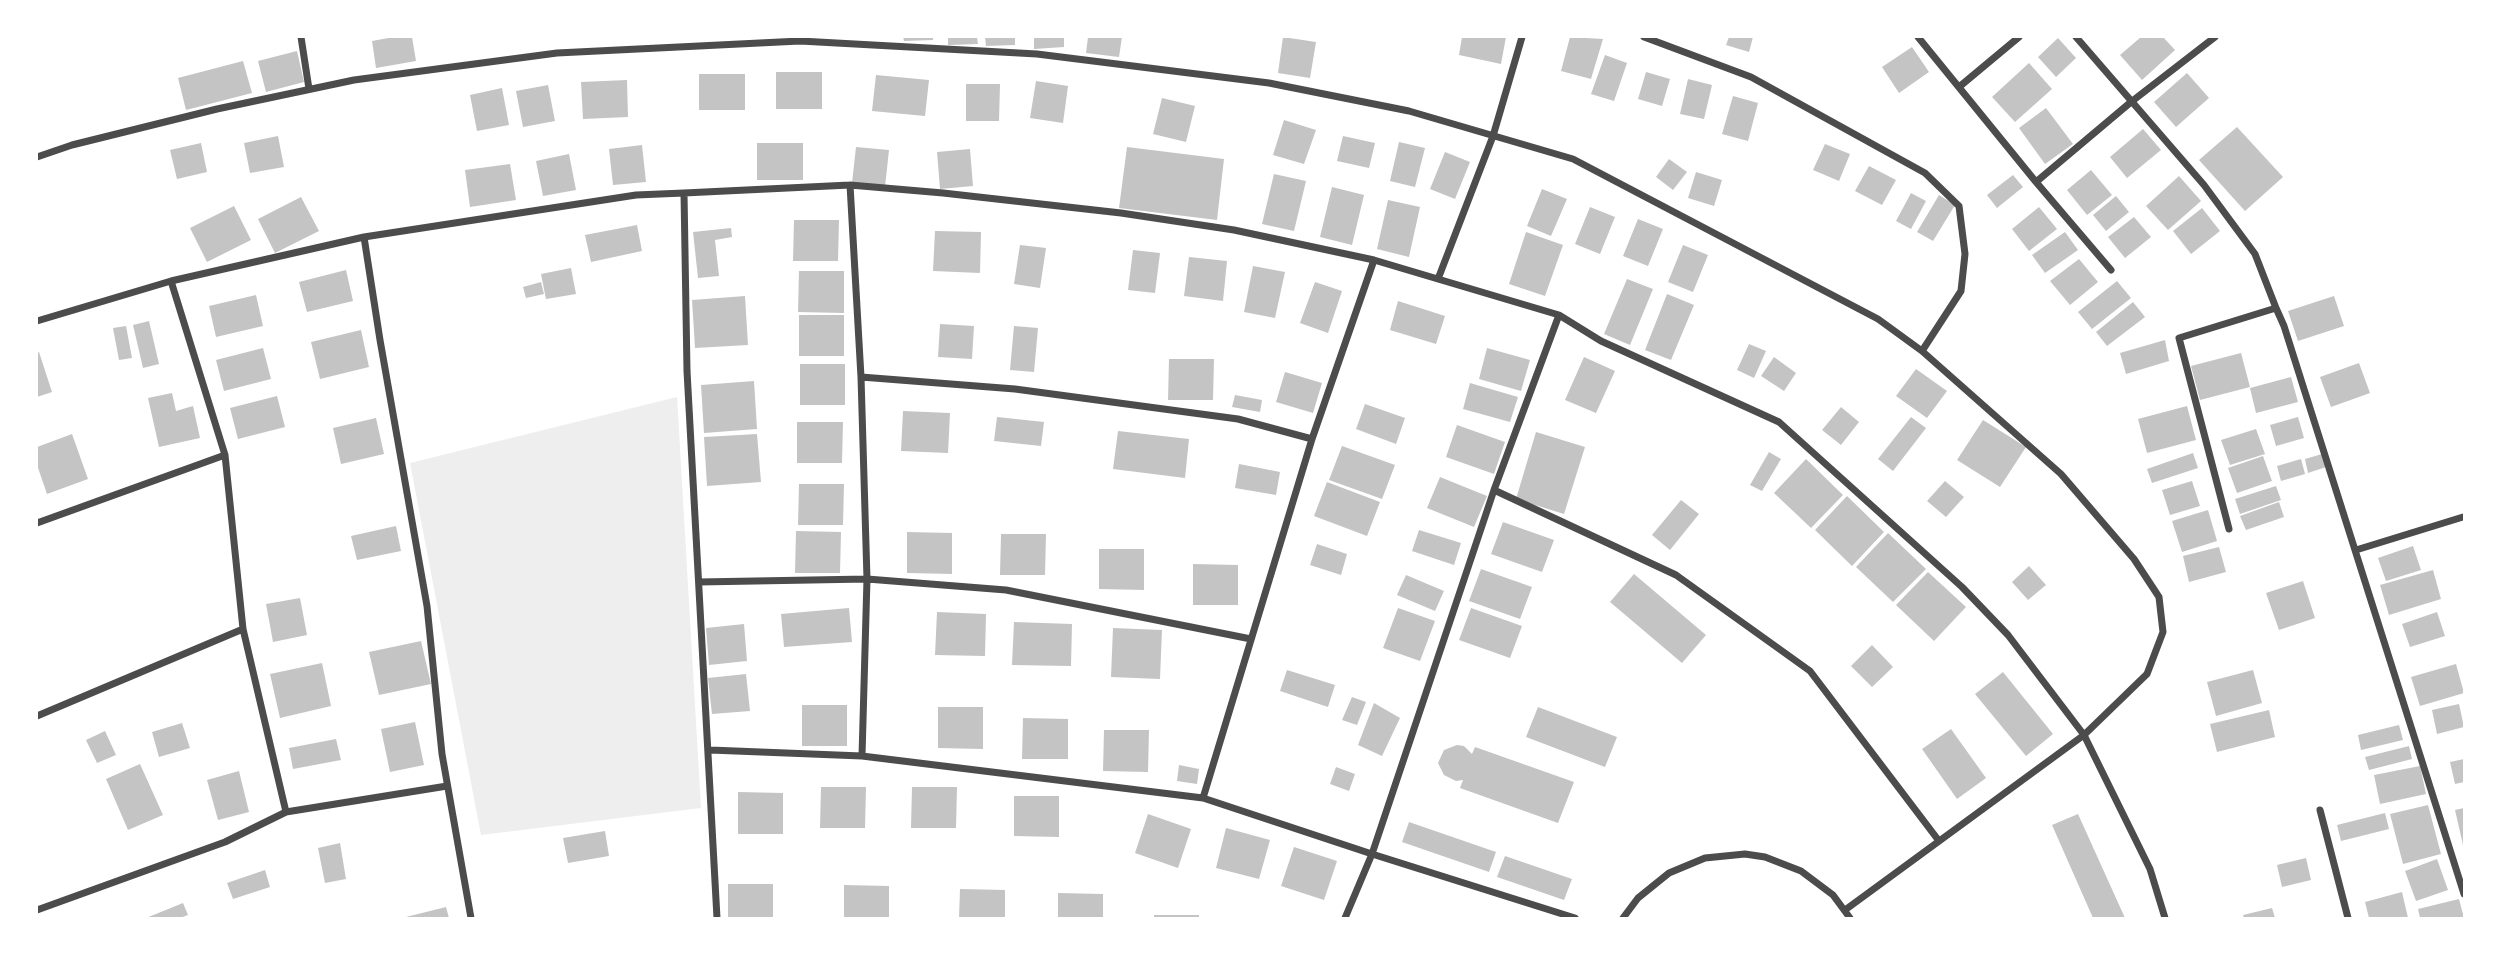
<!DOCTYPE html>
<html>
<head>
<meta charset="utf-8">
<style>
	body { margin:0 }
	#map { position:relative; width:2501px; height:955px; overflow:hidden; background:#fff; font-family:"Crimson Pro",serif }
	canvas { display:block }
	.frame { position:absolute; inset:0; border:38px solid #fff; pointer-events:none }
</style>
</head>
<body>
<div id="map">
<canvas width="2501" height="955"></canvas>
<div class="frame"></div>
</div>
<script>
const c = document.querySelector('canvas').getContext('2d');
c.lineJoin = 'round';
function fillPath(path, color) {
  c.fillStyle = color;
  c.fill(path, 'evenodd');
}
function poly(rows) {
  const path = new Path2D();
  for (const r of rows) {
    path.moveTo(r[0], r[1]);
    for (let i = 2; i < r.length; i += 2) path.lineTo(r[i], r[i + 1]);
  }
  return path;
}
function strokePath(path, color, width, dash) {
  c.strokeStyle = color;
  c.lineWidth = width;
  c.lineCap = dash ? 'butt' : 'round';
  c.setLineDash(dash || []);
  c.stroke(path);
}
const green = poly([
	[677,397,701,808,481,835,410,463]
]);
const building = poly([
	[394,37,412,37,416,61,376,68,372,41],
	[903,37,933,37,933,40,904,41],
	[948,37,977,37,978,44,948,45],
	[985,37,1015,37,1015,45,986,46],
	[1034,37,1064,37,1064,47,1034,49],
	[1088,37,1122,37,1119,57,1086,53],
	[1283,37,1316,42,1310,78,1278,73],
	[1462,37,1506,37,1501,64,1459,55],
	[1570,37,1603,39,1591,79,1561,71],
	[1729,37,1753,37,1749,52,1726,45],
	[2141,37,2163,37,2175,50,2142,80,2120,55],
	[2058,38,2076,58,2056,77,2038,57],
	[1912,47,1929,72,1899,93,1882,67],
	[297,51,304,82,266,92,258,61],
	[1605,55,1627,63,1614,101,1591,94],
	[243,61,252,93,186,110,178,78],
	[2029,63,2052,89,2015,122,1992,97],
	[776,72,822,72,822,109,776,109],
	[1646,72,1670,79,1662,106,1638,99],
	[2187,73,2209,98,2176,127,2154,102],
	[699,74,745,74,745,110,699,110],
	[876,75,929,80,925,116,872,111],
	[1688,79,1712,85,1704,119,1680,114],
	[627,80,628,117,583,119,581,82],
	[1036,81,1068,86,1063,123,1030,118],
	[966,84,1000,84,999,121,966,121],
	[548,85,555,121,523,127,516,91],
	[502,88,509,125,477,131,470,95],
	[1733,96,1758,103,1748,141,1722,134],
	[1162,98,1195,106,1186,142,1153,134],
	[2046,108,2073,144,2045,164,2019,128],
	[1284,120,1316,130,1304,164,1273,155],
	[2237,127,2283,177,2245,211,2199,160],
	[2143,129,2161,150,2127,178,2110,157],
	[278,136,284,167,250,173,244,143],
	[1343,136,1375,143,1369,168,1337,161],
	[1399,142,1425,148,1415,187,1390,181],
	[201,143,207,172,177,179,170,150],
	[757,143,803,143,803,180,757,180],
	[1825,144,1850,154,1839,181,1813,170],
	[642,145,646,182,613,185,609,149],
	[856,147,889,150,885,187,852,183],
	[1127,147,1224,159,1217,220,1119,208],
	[970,149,973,186,940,189,937,152],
	[1445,152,1470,162,1455,199,1430,189],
	[569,154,576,190,543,196,536,161],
	[1669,159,1687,172,1673,190,1656,177],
	[510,164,516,200,470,207,465,170],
	[1869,166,1896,180,1882,205,1855,191],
	[2091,170,2112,195,2087,215,2067,190],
	[1696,172,1722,180,1714,206,1688,198],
	[1274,174,1306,181,1294,231,1262,224],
	[2013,175,2023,187,1997,208,1987,195],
	[2179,176,2201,201,2168,230,2146,206],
	[1332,187,1364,195,1352,245,1320,237],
	[1542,189,1567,199,1551,236,1527,226],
	[1911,193,1926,201,1911,229,1896,221],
	[1939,195,1955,205,1933,241,1917,232],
	[2116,196,2129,212,2106,231,2093,215],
	[301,197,319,231,275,253,258,219],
	[1388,200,1420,207,1409,257,1377,249],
	[234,206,251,240,207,262,190,228],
	[1590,207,1615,217,1600,254,1575,244],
	[2039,207,2057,229,2029,251,2012,229],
	[2202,208,2220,231,2191,254,2173,231],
	[2134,217,2151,237,2125,258,2108,237],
	[1638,219,1663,229,1648,266,1623,256],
	[794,220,839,220,838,261,793,261],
	[637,225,642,251,591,262,585,235],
	[731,228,732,237,715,240,719,276,698,278,693,232],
	[935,231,981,232,980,273,933,271],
	[1526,232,1563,245,1545,296,1509,284],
	[2065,232,2078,250,2045,273,2032,255],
	[1020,245,1046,248,1040,288,1014,284],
	[1683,245,1708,255,1693,292,1668,282],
	[1133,250,1160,253,1155,293,1128,290],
	[1189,257,1227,261,1223,301,1184,296],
	[2079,259,2098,282,2070,305,2050,281],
	[1253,266,1285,272,1275,318,1244,312],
	[571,268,576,294,546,299,541,274],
	[346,270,353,301,307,312,299,282],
	[799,271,844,271,844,313,798,312],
	[1627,279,1653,289,1630,345,1604,334],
	[2117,281,2131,298,2092,329,2078,312],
	[541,282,544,294,526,298,523,287],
	[1315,282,1342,291,1328,333,1300,323],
	[1667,294,1694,305,1671,360,1645,350],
	[256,295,263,326,216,337,209,306],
	[745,296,748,345,695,348,692,300],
	[2334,296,2344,326,2298,341,2288,311],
	[1398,301,1445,316,1436,344,1390,330],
	[2133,302,2145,317,2107,346,2096,332],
	[799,315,844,315,844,356,799,356],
	[149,321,159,364,143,368,133,325],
	[940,324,974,326,972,359,938,357],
	[126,326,132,358,119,360,113,328],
	[1014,326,1038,328,1034,372,1010,370],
	[361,330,369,367,320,379,311,342],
	[2165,340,2169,361,2126,374,2120,353],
	[1749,344,1766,351,1754,378,1737,370],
	[263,348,271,379,224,391,216,360],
	[1487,348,1530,360,1521,391,1479,379],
	[39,352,52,392,37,397,37,353],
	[2241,353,2250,387,2200,400,2191,366],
	[1584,357,1615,371,1596,413,1565,400],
	[1774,357,1796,373,1784,391,1761,376],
	[1169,359,1214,359,1213,400,1168,400],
	[2359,363,2370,393,2331,407,2320,377],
	[800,364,845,364,845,405,800,405],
	[1916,369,1947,391,1927,418,1896,396],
	[1285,372,1322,383,1313,413,1276,402],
	[2291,377,2298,402,2256,413,2250,388],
	[754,381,757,429,704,433,701,385],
	[1470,383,1518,397,1510,422,1463,409],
	[172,393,176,411,193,406,200,438,159,447,148,398],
	[1235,395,1262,400,1260,412,1232,407],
	[277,396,285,427,238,439,230,408],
	[1365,404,1405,418,1396,444,1356,429],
	[2187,406,2196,440,2147,453,2138,419],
	[1841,407,1859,422,1841,445,1822,430],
	[903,411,950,413,948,453,901,451],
	[997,417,1044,422,1041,446,994,441],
	[1911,417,1926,428,1893,471,1878,459],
	[2298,417,2304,438,2276,446,2270,425],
	[376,418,384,454,341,464,333,428],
	[1983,420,2026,447,2000,487,1957,460],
	[797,422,843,422,842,463,797,463],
	[1457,425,1505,442,1494,474,1446,457],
	[2256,429,2265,454,2230,465,2221,440],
	[1118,431,1189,439,1185,478,1113,469],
	[1536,432,1585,447,1564,514,1516,499],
	[72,434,88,479,47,494,37,465,37,447],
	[757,434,761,482,707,486,704,437],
	[1342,446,1395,465,1382,499,1329,480],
	[1769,452,1781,459,1762,491,1750,485],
	[2193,453,2198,468,2152,483,2147,469],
	[2322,454,2326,467,2308,473,2305,459],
	[2263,456,2272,481,2237,493,2228,468],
	[1806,459,1843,495,1811,528,1774,493],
	[2301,459,2305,474,2281,481,2277,466],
	[1239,464,1280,472,1276,495,1235,488],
	[1440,477,1487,496,1474,527,1427,508],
	[1945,481,1964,497,1946,517,1927,501],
	[2192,481,2200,506,2170,515,2162,490],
	[1327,482,1380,502,1367,536,1314,516],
	[799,484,844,484,843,525,798,525],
	[2276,486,2281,500,2240,514,2235,499],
	[1847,496,1884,532,1852,566,1815,530],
	[1681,500,1699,514,1670,550,1652,535],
	[2279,502,2284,517,2246,530,2240,516],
	[2208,510,2217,541,2182,552,2172,521],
	[1503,522,1554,540,1542,572,1491,554],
	[396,526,401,551,357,560,351,536],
	[1419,530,1461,543,1454,565,1412,551],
	[796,531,841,532,840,573,795,573],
	[907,532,952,533,952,574,907,573],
	[1888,533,1926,569,1893,602,1856,567],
	[1001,534,1046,534,1045,575,1000,575],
	[1317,544,1347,554,1341,575,1310,565],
	[2413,546,2421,570,2386,581,2378,558],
	[2219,547,2226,572,2189,582,2183,556],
	[1099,549,1144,549,1144,590,1099,589],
	[1193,564,1238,565,1238,605,1193,605],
	[2029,566,2046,585,2028,600,2012,582],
	[1481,569,1532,587,1520,619,1469,601],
	[2433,570,2441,599,2389,615,2380,585],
	[1928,572,1966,607,1934,641,1896,605],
	[1634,574,1706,635,1682,663,1610,602],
	[1406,575,1444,591,1435,611,1397,595],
	[2303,581,2315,618,2279,630,2266,593],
	[300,598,307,635,273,642,266,604],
	[849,608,852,642,784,647,781,614],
	[1398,608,1435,621,1420,661,1383,648],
	[1471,608,1522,626,1510,658,1459,640],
	[937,612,986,614,985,656,935,655],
	[2437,612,2445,636,2410,647,2402,624],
	[1014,622,1072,624,1071,666,1012,665],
	[744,624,747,661,709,665,706,628],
	[1113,628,1162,630,1160,679,1111,677],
	[421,641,431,684,379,695,369,652],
	[1872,645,1893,667,1872,687,1851,666],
	[322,663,331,706,280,718,270,674],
	[2456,664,2464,693,2420,706,2411,677],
	[1287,670,1335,685,1328,707,1280,691],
	[2253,670,2262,703,2216,716,2207,682],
	[2003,672,2053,734,2026,756,1975,694],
	[746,674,750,711,712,714,708,678],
	[1352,697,1366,702,1357,725,1342,720],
	[1374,703,1400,718,1382,756,1358,745],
	[2459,704,2464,727,2437,734,2432,710],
	[802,705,847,705,847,746,802,746],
	[938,707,983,707,983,749,938,748],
	[1538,707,1617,737,1605,767,1526,737],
	[2269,710,2275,737,2217,752,2210,724],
	[1023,718,1068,719,1068,759,1022,759],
	[415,722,424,765,390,772,381,729],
	[182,723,190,748,159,757,152,732],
	[2399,725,2403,740,2361,750,2358,735],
	[1951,729,1986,778,1957,799,1922,749],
	[1104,730,1149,730,1148,772,1103,771],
	[105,731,116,755,97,763,86,740],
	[336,739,341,760,293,769,289,748],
	[1457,745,1464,746,1472,754,1475,747,1574,782,1558,823,1460,788,1463,780,1456,781,1444,775,1438,763,1444,750],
	[2409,746,2412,759,2369,770,2365,757],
	[2464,759,2464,782,2455,784,2450,762],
	[140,764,163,815,128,830,106,779],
	[1179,765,1199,769,1197,784,1177,781],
	[2420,766,2426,794,2380,804,2374,775],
	[1336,767,1355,774,1349,791,1330,784],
	[239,771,249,812,218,820,207,780],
	[821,787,866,787,865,828,820,828],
	[912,787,957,787,956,828,911,828],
	[738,792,783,793,783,834,738,834],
	[1014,796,1059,796,1059,837,1014,836],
	[2428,805,2441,854,2403,864,2390,814],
	[2464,808,2464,844,2463,845,2455,810],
	[2385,813,2389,829,2341,841,2337,825],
	[1148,814,1191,829,1178,868,1135,853],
	[2078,814,2125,918,2093,918,2052,825],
	[1409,822,1496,852,1489,872,1402,842],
	[1226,828,1270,840,1259,879,1216,868],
	[605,831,609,856,568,863,563,838],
	[340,843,346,879,325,883,318,848],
	[1294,847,1337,861,1324,900,1281,886],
	[1505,856,1572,879,1564,900,1497,877],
	[2306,858,2311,880,2282,887,2277,865],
	[2437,859,2448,890,2416,901,2405,871],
	[265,870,270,887,233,899,227,883],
	[728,884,773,884,773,918,728,918],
	[844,885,889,886,889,918,844,918],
	[960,889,1005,890,1005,918,959,918],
	[2402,892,2408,918,2369,918,2365,902],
	[1058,893,1103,894,1103,918,1058,918],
	[2459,899,2464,918,2420,918,2418,909],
	[183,903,188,915,180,918,146,918],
	[446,907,449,918,406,918,406,917],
	[2272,908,2275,918,2244,918,2243,915],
	[1154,915,1199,915,1199,918,1154,918]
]);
const minor = poly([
	[301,37,309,89],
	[1644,37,1751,77,1925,173,1959,206,1965,254,1961,291,1922,351],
	[1918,37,2036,182,2111,270],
	[2076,37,2204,185,2255,254,2276,308],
	[1959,87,2019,37],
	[37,157,72,145,217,109,354,80,557,53,800,41,1037,54,1269,83,1409,111,1573,159,1878,319,1922,351,2061,474,2134,559,2159,597,2163,632,2147,674,2084,735,1845,910],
	[2036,182,2131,102,2215,37],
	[850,185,861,377,867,579,862,756],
	[684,193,687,371,717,918],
	[364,237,380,340,427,606,442,754,471,918],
	[1438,279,1493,136,1522,37],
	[171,281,225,455,243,629,286,812],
	[37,321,171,281,364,237,636,195,684,193,850,185,943,193,1121,213,1234,230,1374,260,1559,315,1601,341,1779,422,1962,587,2008,635,2084,735,2150,869,2165,918],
	[861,377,1015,389,1238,419,1312,439],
	[1494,490,1676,575,1810,671,1939,841],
	[37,523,225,455],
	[2229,529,2179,338,2276,308,2284,326,2464,894],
	[2356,550,2463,517],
	[699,582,867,579,1006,590,1251,639],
	[37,716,243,629],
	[710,750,862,756,1203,798,1372,854,1575,918],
	[1203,798,1312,439,1374,260],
	[2320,810,2348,918],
	[37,910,225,842,286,812,447,786],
	[1345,918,1372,854,1494,490,1559,315],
	[1623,918,1638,898,1669,873,1705,858,1745,854,1765,857,1801,871,1833,895,1850,918]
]);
fillPath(green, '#eee');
fillPath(building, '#c4c4c4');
strokePath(minor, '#4c4c4c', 7);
</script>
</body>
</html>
